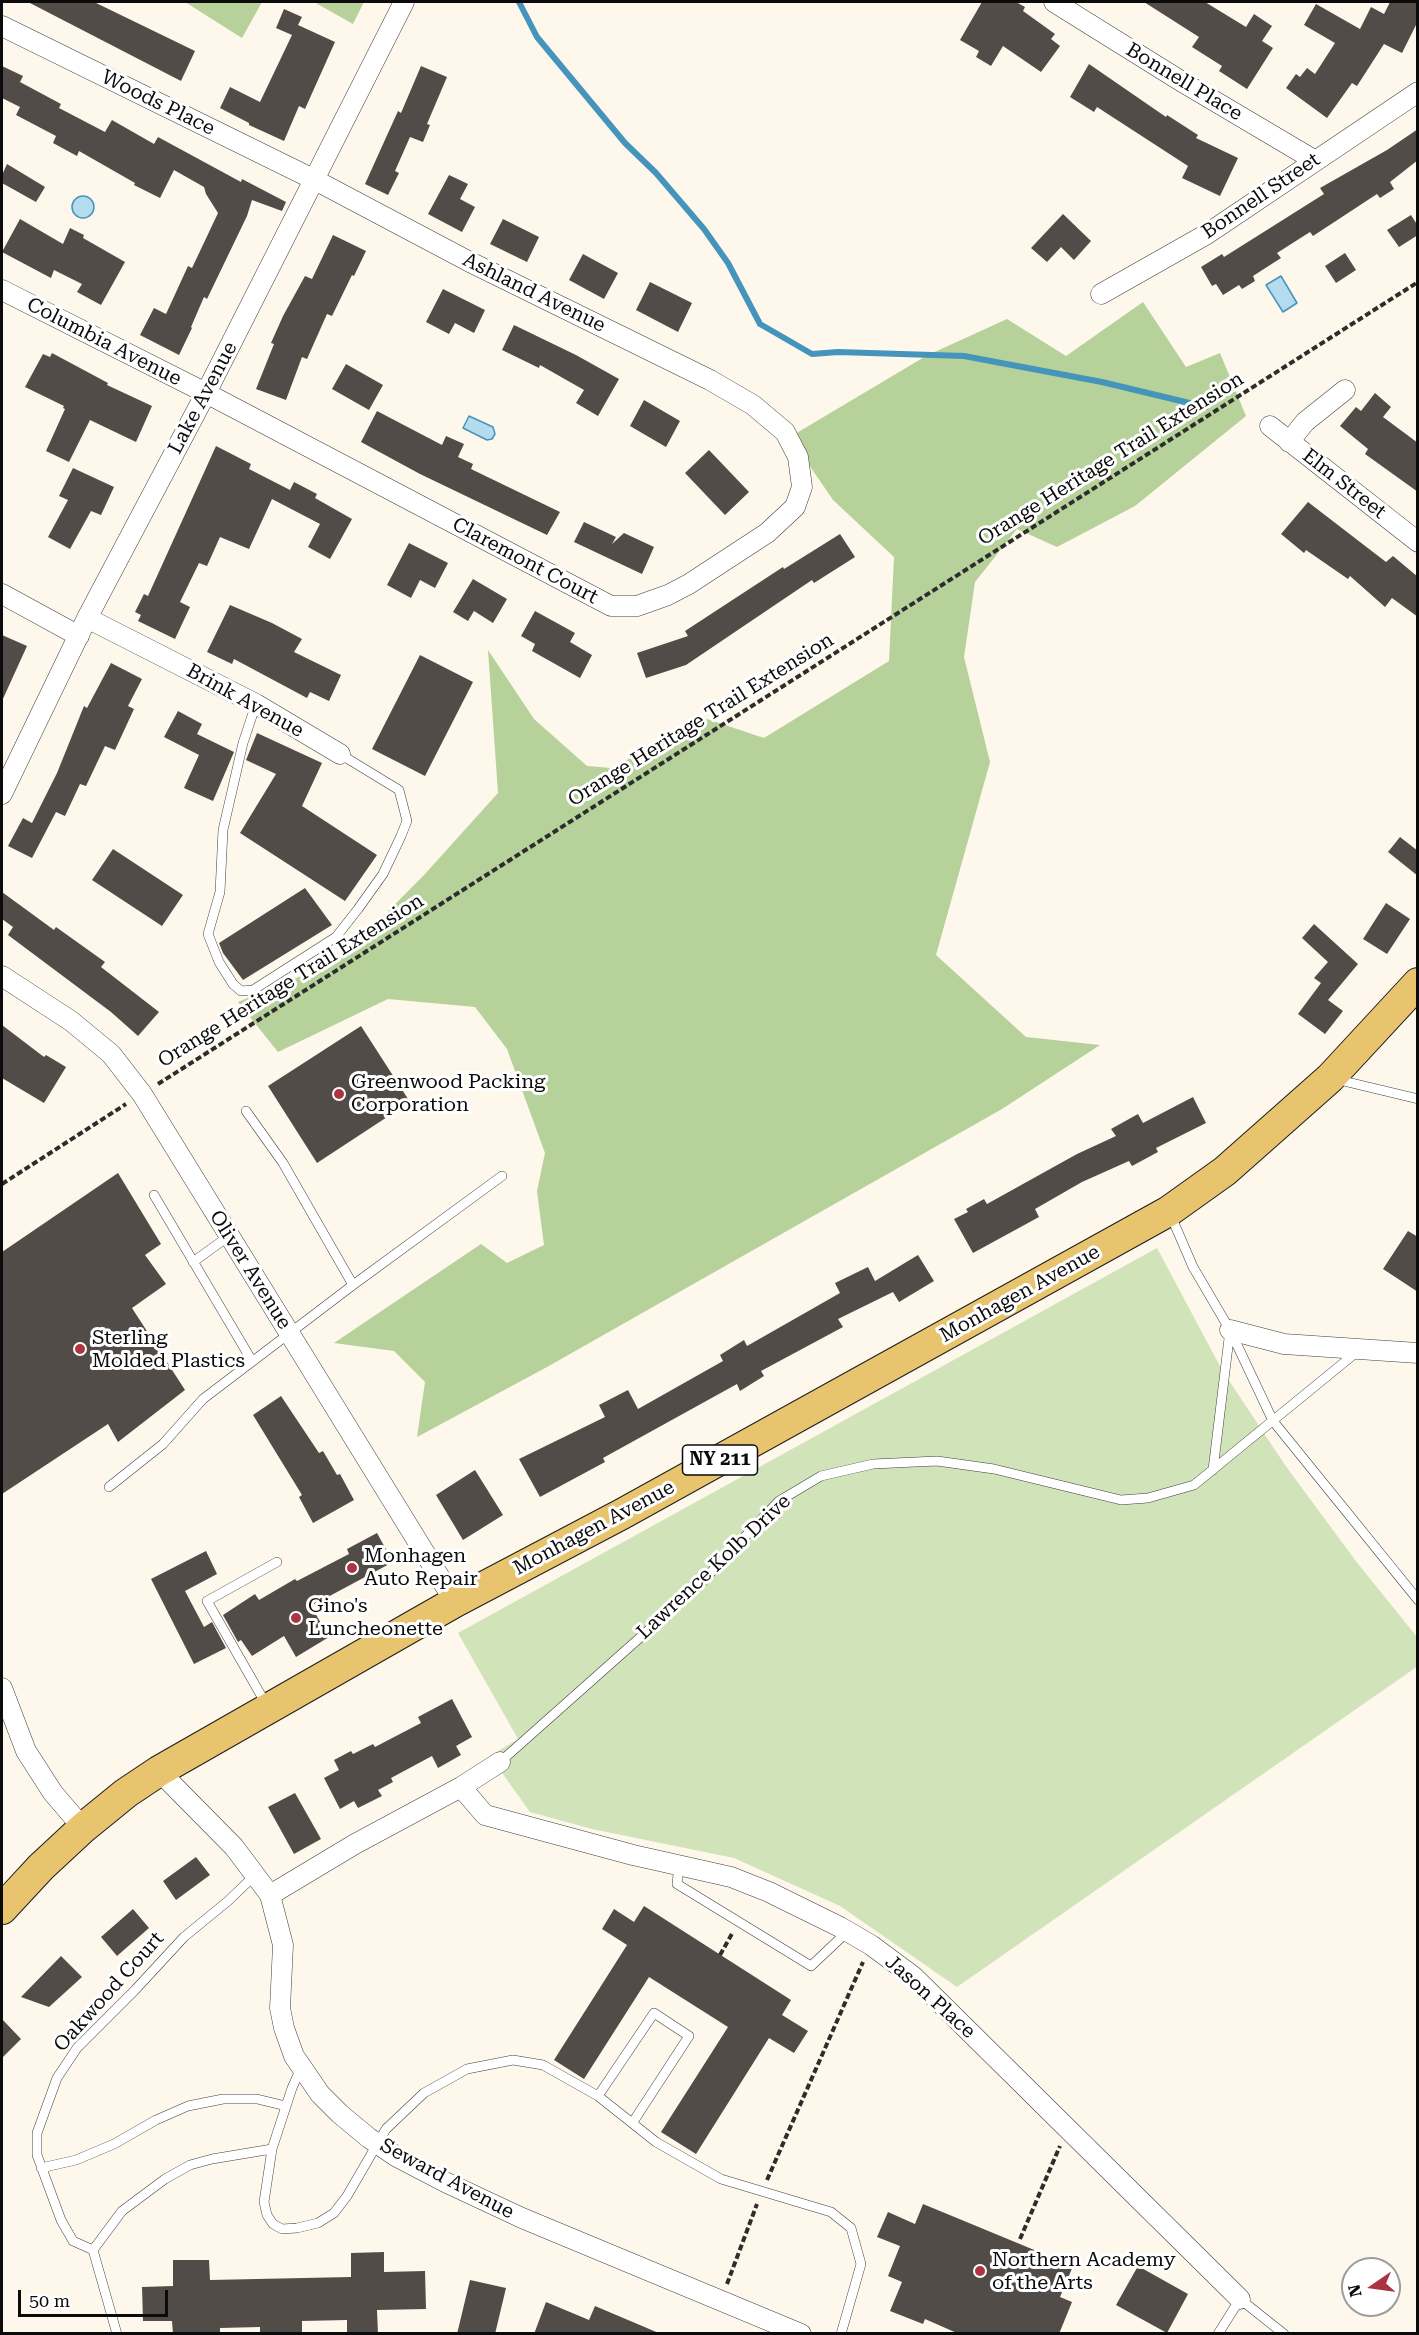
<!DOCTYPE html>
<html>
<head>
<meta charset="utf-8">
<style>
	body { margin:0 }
	#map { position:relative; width:1419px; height:2335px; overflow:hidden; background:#fdf8eb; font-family:"Roboto Serif",serif }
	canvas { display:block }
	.frame { position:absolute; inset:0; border:3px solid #0b0b0b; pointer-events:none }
	.north { position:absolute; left:1341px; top:2257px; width:60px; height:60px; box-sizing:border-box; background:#fff; border:2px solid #9d9d9d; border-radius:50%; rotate:257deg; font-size:16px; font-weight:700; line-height:24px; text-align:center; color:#0b0b0b }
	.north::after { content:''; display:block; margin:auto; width:21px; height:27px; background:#aa3441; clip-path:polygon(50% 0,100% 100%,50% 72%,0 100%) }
	.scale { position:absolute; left:18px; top:2290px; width:150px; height:27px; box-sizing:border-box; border:3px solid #0b0b0b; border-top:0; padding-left:8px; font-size:18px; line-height:21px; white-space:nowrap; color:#0b0b0b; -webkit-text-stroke:4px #fff; paint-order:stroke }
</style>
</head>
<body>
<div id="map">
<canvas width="1419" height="2335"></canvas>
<div class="frame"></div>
<div class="north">N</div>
<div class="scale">50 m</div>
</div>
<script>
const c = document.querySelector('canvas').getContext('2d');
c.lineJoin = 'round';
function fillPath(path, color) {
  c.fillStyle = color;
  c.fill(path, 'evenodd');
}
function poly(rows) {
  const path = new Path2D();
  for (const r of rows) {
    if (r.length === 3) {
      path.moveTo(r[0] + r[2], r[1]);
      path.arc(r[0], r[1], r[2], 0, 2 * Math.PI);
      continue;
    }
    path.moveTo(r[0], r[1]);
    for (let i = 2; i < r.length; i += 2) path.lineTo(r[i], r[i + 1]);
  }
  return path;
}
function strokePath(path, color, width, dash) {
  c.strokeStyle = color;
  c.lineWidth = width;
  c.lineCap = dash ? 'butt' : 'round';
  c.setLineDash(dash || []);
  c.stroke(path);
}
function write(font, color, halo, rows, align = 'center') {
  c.font = font + ' "Roboto Serif",serif';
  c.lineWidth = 6;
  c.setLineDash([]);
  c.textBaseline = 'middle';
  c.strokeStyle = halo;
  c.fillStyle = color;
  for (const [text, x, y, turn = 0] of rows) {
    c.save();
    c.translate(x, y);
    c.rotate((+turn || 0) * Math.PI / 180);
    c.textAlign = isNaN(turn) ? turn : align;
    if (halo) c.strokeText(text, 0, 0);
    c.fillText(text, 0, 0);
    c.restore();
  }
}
const green = poly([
	[1157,1248,1222,1370,1285,1465,1355,1560,1417,1637,1418,1666,957,1987,840,1906,734,1858,592,1829,530,1812,490,1756,518,1739,458,1633]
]);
const forest = poly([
	[185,2,262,2,242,38],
	[314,2,364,2,353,24],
	[1143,302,1186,367,1220,353,1246,416,1135,506,1057,547,1017,529,975,582,964,657,990,762,936,955,1026,1037,1100,1045,1002,1109,547,1367,417,1437,425,1382,394,1351,334,1343,481,1244,507,1263,544,1245,537,1191,545,1153,507,1049,475,1007,388,999,278,1052,238,1002,340,960,424,875,498,793,488,650,534,719,587,766,611,768,707,719,764,738,889,661,894,557,833,500,790,437,926,356,1007,319,1066,356]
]);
const water = poly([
	[83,207,11],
	[1281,276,1297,303,1283,312,1266,285,1281,276],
	[469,416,493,427,495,434,492,439,487,440,463,428,469,416]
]);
const stream = poly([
	[519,2,537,37,625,143,656,173,704,229,728,263,760,324,812,354,838,352,964,356,1102,382,1206,407]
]);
const building = poly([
	[28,2,94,2,195,51,181,81],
	[982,2,1016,2,1025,7,1023,11,1055,34,1051,39,1060,46,1041,72,1003,46,991,66,976,57,979,51,960,40],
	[1144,2,1205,2,1246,27,1254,14,1272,26,1262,41,1273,48,1247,89,1219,71,1222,66,1192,47,1199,37],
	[1390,2,1418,2,1418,21,1402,53,1384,44,1357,86,1352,83,1327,118,1286,88,1296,74,1300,77,1307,68,1315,74,1335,43,1304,25,1316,4,1360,29,1371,7,1384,14],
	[284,9,302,17,298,25,335,42,305,109,299,106,284,141,249,125,249,123,220,108,230,87,260,102,292,35,276,28],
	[1089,64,1166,117,1167,115,1198,135,1196,138,1238,158,1220,196,1182,178,1188,166,1097,107,1094,112,1070,97],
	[2,66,23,76,20,82,61,104,59,108,105,132,112,120,154,144,158,137,241,182,242,179,286,202,282,211,252,200,247,216,207,299,204,297,191,327,192,328,179,355,140,335,154,308,166,314,188,266,192,268,218,213,206,194,204,187,174,170,160,198,134,185,135,183,79,151,77,156,53,143,56,136,16,115,20,107,2,98],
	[421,66,447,77,427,124,430,125,423,142,410,137,395,171,399,173,388,195,365,184,398,111,401,113],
	[1418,129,1418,160,1390,182,1394,189,1380,198,1377,194,1313,236,1310,232,1277,253,1281,258,1253,276,1255,281,1242,289,1239,285,1223,295,1216,284,1212,286,1201,267,1222,254,1224,257,1324,194,1320,188,1387,150],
	[7,164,45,187,36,202,2,183,2,175],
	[449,175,468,184,460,199,475,207,462,232,428,214],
	[1063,214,1091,241,1074,260,1061,247,1047,262,1031,248],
	[1411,215,1418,226,1418,235,1399,247,1387,230],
	[20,219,63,244,70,228,84,235,83,238,125,262,101,305,77,292,82,284,54,270,51,278,2,252],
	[503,219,539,237,527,262,490,244],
	[333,235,366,251,354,276,352,275,332,316,327,314,307,359,302,357,286,400,256,389,274,344,271,343,283,316,305,276,312,279],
	[1345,253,1356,270,1336,283,1325,266],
	[583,254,618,273,604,299,569,280],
	[650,282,692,303,678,332,636,310],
	[443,289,485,310,474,333,455,323,449,334,426,322],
	[514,325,576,355,619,379,598,416,576,403,584,390,540,365,539,368,502,350],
	[52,353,108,383,107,385,152,406,136,442,90,420,69,462,46,451,65,409,63,408,64,406,25,387,43,354,50,357],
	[346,364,383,385,369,410,332,389],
	[1375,393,1391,407,1383,417,1418,443,1418,492,1365,454,1368,449,1340,426,1356,407,1361,411],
	[644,400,680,421,666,447,630,426],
	[377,411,442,445,446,436,464,444,458,457,473,464,471,469,560,512,547,535,420,474,361,442],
	[216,446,251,464,249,469,290,490,294,482,317,494,315,498,352,519,330,559,308,547,320,524,272,499,249,549,220,537,207,566,199,563,180,602,190,607,175,639,138,621,141,615,135,612,144,594,148,596],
	[709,450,749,492,725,515,685,473],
	[73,468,114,487,101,515,91,511,70,549,48,537,68,500,59,496],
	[1308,502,1386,562,1393,556,1418,577,1418,617,1392,598,1385,607,1350,576,1348,579,1306,550,1304,553,1281,534],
	[584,522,616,537,612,544,624,533,654,547,642,574,574,542],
	[840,534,855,557,814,583,812,580,686,665,646,678,637,653,688,636,685,631,783,567,784,569],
	[409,543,448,563,435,588,420,580,411,598,387,585],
	[473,579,507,599,493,623,474,611,468,621,453,612],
	[230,605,272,623,302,639,294,652,341,675,329,701,310,692,307,698,234,659,232,664,207,652],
	[535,611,575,633,570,642,592,655,580,678,532,651,535,644,521,636],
	[2,635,27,646,2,701],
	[420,655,473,682,425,776,372,749],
	[111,663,142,679,128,706,134,709,115,750,105,746,86,786,80,784,65,816,56,812,32,858,8,846,23,818,32,823,57,773,84,706,87,708],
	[178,711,202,724,197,734,234,752,213,801,184,788,199,755,164,737],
	[257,733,322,763,302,806,377,855,345,901,240,833,276,774,246,760],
	[1400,837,1418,851,1418,876,1388,852],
	[113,849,183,895,162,926,92,880],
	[305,888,332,925,243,980,223,953,219,943],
	[2,892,54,930,56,927,105,962,101,967,159,1012,138,1036,111,1012,8,935,13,927,2,919],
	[1386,903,1410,919,1387,954,1363,939],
	[1314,924,1358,964,1328,1000,1343,1011,1325,1034,1298,1014,1321,983,1314,978,1328,962,1302,938],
	[2,1025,44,1057,46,1055,66,1067,44,1103,2,1078],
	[361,1026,410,1102,317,1163,268,1086],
	[1193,1097,1206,1123,1156,1148,1158,1152,1132,1166,1129,1161,1082,1182,1035,1209,1039,1217,973,1253,954,1219,968,1212,966,1209,984,1199,987,1204,1077,1154,1116,1136,1111,1129,1138,1114,1143,1123],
	[118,1173,161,1244,145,1255,166,1284,132,1308,185,1390,118,1442,108,1424,2,1494,2,1252],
	[1408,1231,1418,1237,1418,1292,1383,1269],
	[918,1255,934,1281,899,1302,893,1292,838,1319,843,1327,761,1371,764,1376,740,1391,737,1384,603,1458,605,1462,540,1497,519,1459,605,1417,599,1405,628,1390,638,1409,723,1361,720,1355,744,1340,747,1346,840,1293,835,1283,868,1267,875,1281],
	[281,1396,319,1453,323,1451,337,1475,340,1474,354,1500,313,1523,299,1497,302,1495,253,1415],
	[475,1470,503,1515,463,1540,436,1495],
	[377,1533,393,1562,311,1606,329,1637,296,1657,284,1636,252,1656,241,1640,238,1642,223,1615,255,1594,259,1600,295,1579,297,1581,349,1554,347,1549],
	[206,1551,217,1574,185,1591,204,1627,212,1622,226,1648,194,1664,151,1579],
	[452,1699,472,1737,456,1746,461,1755,438,1768,432,1756,391,1778,393,1782,378,1790,382,1796,358,1808,354,1801,340,1809,324,1778,339,1770,334,1760,351,1751,353,1754,373,1744,375,1747,421,1723,418,1717],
	[295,1793,321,1839,294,1854,268,1807],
	[196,1857,210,1875,176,1900,163,1881],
	[644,1906,791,2000,782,2015,808,2031,794,2053,769,2038,696,2154,661,2132,728,2027,649,1977,584,2079,554,2060,627,1945,602,1929,614,1909,634,1922],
	[133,1909,149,1928,117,1956,101,1937],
	[61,1956,82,1977,49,2007,21,1997],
	[2,2019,21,2039,2,2058],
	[923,2204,1073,2266,1060,2297,1072,2302,1059,2334,959,2334,925,2319,923,2324,890,2311,902,2282,888,2276,900,2246,877,2237,888,2212,915,2224],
	[384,2252,384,2272,425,2271,426,2309,377,2310,378,2334,347,2334,347,2320,302,2321,302,2334,260,2334,260,2327,220,2328,220,2334,173,2334,172,2321,143,2321,142,2287,173,2286,173,2260,209,2260,210,2280,351,2277,351,2253],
	[1138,2266,1188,2294,1167,2333,1116,2305],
	[470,2280,506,2288,495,2334,457,2334],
	[546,2302,589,2320,595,2306,661,2334,534,2334]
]);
const path = poly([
	[158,1084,1418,282],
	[2,1184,126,1104],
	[720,1955,733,1932],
	[767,2180,863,1962],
	[1020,2239,1060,2146],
	[727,2284,757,2204]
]);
const service = poly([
	[256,704,243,743,223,830,220,892,208,934,219,962,233,984,241,991,253,990,336,937,358,909,383,874,401,836,407,821,399,790,340,754],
	[1335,1079,1418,1099],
	[246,1111,283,1163,353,1285],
	[154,1195,252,1361],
	[1171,1216,1193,1267,1230,1330,1273,1421,1418,1600],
	[193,1262,229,1236],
	[1213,1470,1230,1330],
	[109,1487,163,1444,203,1399,353,1285,502,1176],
	[266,1704,207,1601,277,1562],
	[500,1762,698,1586,779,1501,821,1476,873,1464,937,1461,994,1469,1121,1500,1148,1498,1194,1485,1358,1351],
	[679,1865,677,1884,811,1966,847,1932],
	[598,2096,654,2013,689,2036,633,2122],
	[272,2149,264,2202,267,2215,273,2224,282,2229,297,2228,318,2223,334,2213,347,2196,386,2129,424,2093,467,2069,513,2060,543,2065,598,2096,656,2142,721,2179,831,2212,851,2228,861,2264,841,2334],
	[41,2168,76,2160,114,2144,156,2120,188,2106,223,2099,257,2099,286,2106],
	[93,2250,73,2241,61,2220,37,2155,37,2133,57,2078,77,2048,135,1990,184,1937,228,1901,255,1875],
	[93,2250,122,2211,165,2179,190,2165,212,2159,272,2149,292,2088,301,2068],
	[93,2250,117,2334],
	[1218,2334,1240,2299,1284,2334]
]);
const minor = poly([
	[1054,2,1184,83,1314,160],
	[2,26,315,180,468,261,710,380,753,405,785,432,798,457,802,487,795,507,767,533,689,584,668,595,637,606,611,606,206,393,2,290],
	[1101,294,1207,234,1418,92],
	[1270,426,1418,542],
	[1289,442,1305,422,1345,390],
	[2,594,79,636],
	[87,618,256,704,340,754],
	[2,794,87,618,206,393,404,2],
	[2,976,71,1021,111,1054,142,1094,455,1602],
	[1230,1330,1284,1344,1418,1353],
	[2,1688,26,1751,53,1793,83,1828],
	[159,1771,234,1847,270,1895,283,1945,280,2008,284,2028,294,2056,320,2094,340,2114,369,2138,397,2157,445,2182,522,2218,801,2334],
	[461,1787,485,1815,633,1855,731,1877,769,1892,840,1927,871,1945,914,1977,1240,2299],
	[270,1895,355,1844,461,1787,500,1762]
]);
const primary = poly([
	[2,1909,41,1867,83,1828,126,1793,159,1771,455,1602,622,1514,1169,1211,1225,1171,1330,1078,1418,983]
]);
const markers = [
	[339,1094,6,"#aa3441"],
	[80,1349,6,"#aa3441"],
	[352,1568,6,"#aa3441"],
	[296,1618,6,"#aa3441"],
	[980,2271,6,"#aa3441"]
];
const shields = [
	[720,1460,75]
];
const shieldNames = [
	["NY 211",720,1460]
];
const streetNames = [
	["Bonnell Place",1184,82,31],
	["Woods Place",158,103,26],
	["Bonnell Street",1261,196,-34],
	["Ashland Avenue",534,293,26],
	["Columbia Avenue",104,342,27],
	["Lake Avenue",203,398,-62],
	["Orange Heritage Trail Extension",1111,459,-32],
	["Elm Street",1344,484,38],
	["Claremont Court",525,561,28],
	["Brink Avenue",245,701,29],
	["Orange Heritage Trail Extension",701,720,-32],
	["Orange Heritage Trail Extension",291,981,-32],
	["Oliver Avenue",250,1270,58],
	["Monhagen Avenue",1020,1294,-29],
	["Monhagen Avenue",594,1528,-28],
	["Lawrence Kolb Drive",714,1567,-43],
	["Oakwood Court",109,1992,-48],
	["Jason Place",930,1997,42],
	["Seward Avenue",447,2179,28]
];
const poiNames = [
	["Greenwood Packing",351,1082],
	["Corporation",351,1105],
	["Sterling",92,1338],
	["Molded Plastics",92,1361],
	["Monhagen",364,1556],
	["Auto Repair",364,1579],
	["Gino's",308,1606],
	["Luncheonette",308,1629],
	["Northern Academy",992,2260],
	["of the Arts",992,2283]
];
fillPath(green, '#d1e3b9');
fillPath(forest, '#b6d19a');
fillPath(water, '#b5dcee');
strokePath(water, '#4594bc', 1.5);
strokePath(stream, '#4594bc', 6);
fillPath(building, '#524c49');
strokePath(service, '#3e3e3e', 10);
strokePath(minor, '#3e3e3e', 21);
strokePath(primary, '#1c1c1c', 32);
strokePath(path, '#2d2d2d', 4, [6, 3]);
strokePath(service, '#fff', 9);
strokePath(minor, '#fff', 20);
strokePath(primary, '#e8c46f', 30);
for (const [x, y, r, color] of markers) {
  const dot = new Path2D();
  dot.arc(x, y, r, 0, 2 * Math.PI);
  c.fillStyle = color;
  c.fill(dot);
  strokePath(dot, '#fff', 2);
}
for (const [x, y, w] of shields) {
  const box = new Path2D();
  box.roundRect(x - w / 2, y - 15, w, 30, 4.5);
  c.fillStyle = '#fff';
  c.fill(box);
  strokePath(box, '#0b0b0b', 1.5);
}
write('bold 18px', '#0b0b0b', null, shieldNames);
write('20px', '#0b0b0b', '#fff', streetNames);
write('20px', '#0b0b0b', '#fff', poiNames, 'left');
</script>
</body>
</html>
